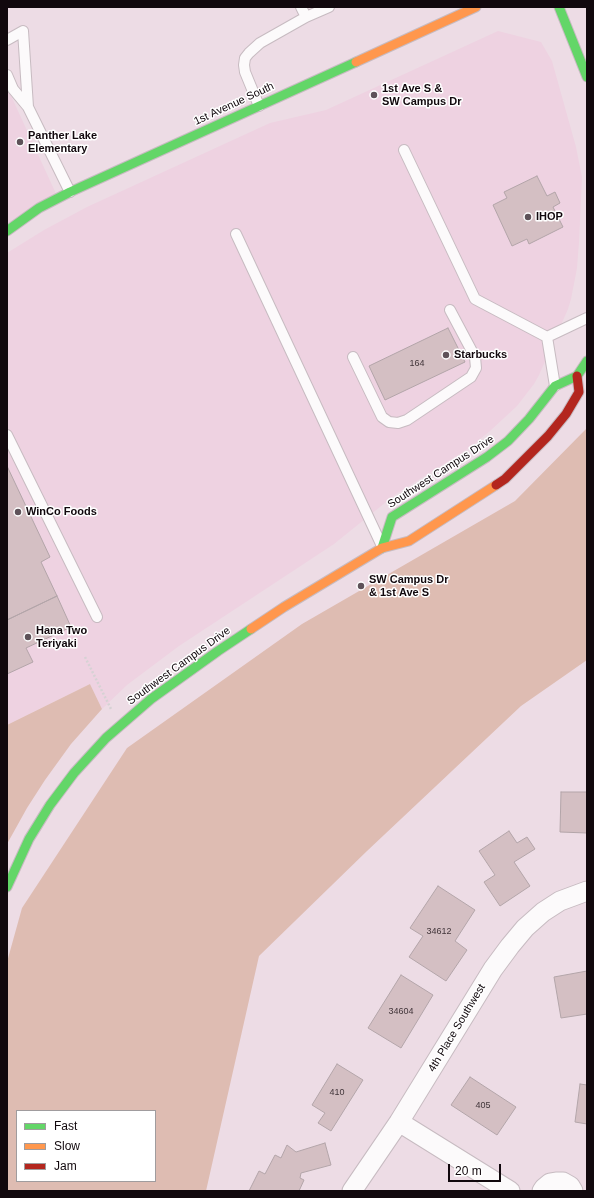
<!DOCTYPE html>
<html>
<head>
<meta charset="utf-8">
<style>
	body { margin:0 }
	#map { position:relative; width:594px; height:1198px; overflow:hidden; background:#eddce5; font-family:Helvetica,sans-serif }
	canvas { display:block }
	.frame { position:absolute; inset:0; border:8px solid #11080d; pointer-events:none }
	.legend { position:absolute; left:16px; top:1110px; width:140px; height:72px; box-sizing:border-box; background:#fff; border:1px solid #a09c9e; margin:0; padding:5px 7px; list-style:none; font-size:12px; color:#11080d }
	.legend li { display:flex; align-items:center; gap:8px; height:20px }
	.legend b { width:20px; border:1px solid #a09c9e }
	.scale { position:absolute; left:448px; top:1164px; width:53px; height:18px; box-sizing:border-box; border:2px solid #11080d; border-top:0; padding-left:5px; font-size:12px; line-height:14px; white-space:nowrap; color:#11080d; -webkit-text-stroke:3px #fff; paint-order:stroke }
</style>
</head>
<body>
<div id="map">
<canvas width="594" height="1198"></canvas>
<div class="frame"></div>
<ul class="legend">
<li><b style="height:5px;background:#63d668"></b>Fast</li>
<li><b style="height:5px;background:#ff974d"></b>Slow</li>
<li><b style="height:5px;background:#b3261e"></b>Jam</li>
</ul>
<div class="scale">20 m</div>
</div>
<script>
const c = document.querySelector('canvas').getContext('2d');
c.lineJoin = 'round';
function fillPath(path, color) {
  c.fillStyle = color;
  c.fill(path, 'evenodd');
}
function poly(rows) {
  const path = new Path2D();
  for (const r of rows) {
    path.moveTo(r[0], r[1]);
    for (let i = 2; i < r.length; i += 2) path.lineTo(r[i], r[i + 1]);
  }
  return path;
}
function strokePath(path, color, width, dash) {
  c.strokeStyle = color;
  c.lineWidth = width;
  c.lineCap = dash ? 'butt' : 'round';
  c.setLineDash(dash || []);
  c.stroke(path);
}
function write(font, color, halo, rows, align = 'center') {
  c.font = font + ' Helvetica,sans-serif';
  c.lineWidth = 3;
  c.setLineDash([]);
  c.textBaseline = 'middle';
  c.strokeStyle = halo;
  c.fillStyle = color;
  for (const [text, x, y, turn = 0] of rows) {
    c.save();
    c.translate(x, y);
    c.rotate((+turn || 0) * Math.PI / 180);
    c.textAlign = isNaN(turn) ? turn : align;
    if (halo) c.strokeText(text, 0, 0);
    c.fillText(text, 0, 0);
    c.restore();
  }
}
const built = poly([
	[498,31,541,42,552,61,576,147,582,177,579,242,577,268,571,299,568,309,539,375,534,384,517,406,490,431,469,448,396,494,334,544,179,646,127,685,102,709,90,684,7,725,7,253,44,230,87,207,270,123,326,110],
	[7,87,58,198,7,231]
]);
const green = poly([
	[587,428,587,660,521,706,367,851,259,956,206,1191,7,1191,7,962,22,908,127,748,302,624,515,501],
	[17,1111,155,1111,155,1181,17,1181],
	[90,684,102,709,71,744,45,780,27,808,7,844,7,725]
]);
const building = poly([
	[537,176,547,196,555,192,560,203,553,207,563,227,529,244,527,239,512,246,493,205,507,198,504,192,537,176],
	[448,328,465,362,385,400,369,366,448,328],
	[7,466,50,557,41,562,57,596,7,620,7,466],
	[57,596,71,627,26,648,33,662,7,674,7,620,57,596],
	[561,792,587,792,587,833,560,832,561,792],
	[509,831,517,843,527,837,535,849,514,862,530,886,500,906,484,882,495,875,479,851,509,831],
	[438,886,475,910,455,941,467,950,446,981,409,957,423,936,410,928,438,886],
	[587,971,587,1014,561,1018,554,977,587,971],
	[401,975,433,995,401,1048,368,1028,401,975],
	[337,1064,363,1080,331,1131,318,1123,325,1113,312,1105,337,1064],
	[470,1077,516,1107,497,1135,451,1105,470,1077],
	[580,1084,587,1085,587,1124,575,1122,580,1084],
	[325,1143,331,1165,301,1173,300,1178,304,1180,299,1191,249,1191,259,1171,265,1174,275,1155,281,1158,287,1145,296,1152,325,1143]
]);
const path = poly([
	[85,657,111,709]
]);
const lane = poly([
	[301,7,306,17],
	[7,40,23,31,28,107],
	[7,75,13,89,28,107,70,192],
	[259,106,245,72,244,65,245,58,249,53,260,43,306,17,329,7],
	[404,150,475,299,547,337],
	[236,234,381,544],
	[547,337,555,386],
	[547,337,587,318],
	[353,357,382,417,389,422,398,423,407,420,471,377,476,368,475,357,450,310],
	[7,435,97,617]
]);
const street = poly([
	[399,1122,510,1191],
	[352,1191,399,1122,493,969,510,946,525,928,543,912,560,901,587,891],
	[542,1191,544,1188,550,1183,556,1182,563,1182,570,1186,573,1191]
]);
const fast = poly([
	[559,7,587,77],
	[7,231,39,208,70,192,356,62],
	[382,548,392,517,487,457,508,441,529,419,555,386,577,376,587,361],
	[7,887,29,839,50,805,74,773,106,738,151,699,218,651,251,629]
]);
const slow = poly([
	[356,62,476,7],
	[251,629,284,607,382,548,409,541,496,485]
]);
const jam = poly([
	[496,485,505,479,548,436,566,414,579,392,577,376]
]);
const markers = [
	[374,95,4,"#5e5259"],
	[20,142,4,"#5e5259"],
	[528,217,4,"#5e5259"],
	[446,355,4,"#5e5259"],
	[18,512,4,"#5e5259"],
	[361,586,4,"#5e5259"],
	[28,637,4,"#5e5259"]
];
const numberNames = [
	["164",417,364],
	["34612",439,932],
	["34604",401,1012],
	["410",337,1093],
	["405",483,1106]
];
const poiNames = [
	["1st Ave S &",382,89],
	["SW Campus Dr",382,102],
	["Panther Lake",28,136],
	["Elementary",28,149],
	["IHOP",536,217],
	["Starbucks",454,355],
	["WinCo Foods",26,512],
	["SW Campus Dr",369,580],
	["& 1st Ave S",369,593],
	["Hana Two",36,631],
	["Teriyaki",36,644]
];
const streetNames = [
	["1st Avenue South",234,104,-25],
	["Southwest Campus Drive",441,472,-33],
	["Southwest Campus Drive",179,666,-36],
	["4th Place Southwest",457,1028,-59]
];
fillPath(built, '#eed2e1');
fillPath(green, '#debcb2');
fillPath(building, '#d4bfc3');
strokePath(building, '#b3a5a9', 1);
strokePath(lane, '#c7bbc1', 12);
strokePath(street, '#c7bbc1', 21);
strokePath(fast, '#c7bbc1', 11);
strokePath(slow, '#c7bbc1', 11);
strokePath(jam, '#c7bbc1', 11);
strokePath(path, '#d6d2d4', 2.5, [2, 2]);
strokePath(lane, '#fcfafb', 10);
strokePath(street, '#fcfafb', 19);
strokePath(fast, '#63d668', 9);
strokePath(slow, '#ff974d', 9);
strokePath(jam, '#b3261e', 9);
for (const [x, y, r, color] of markers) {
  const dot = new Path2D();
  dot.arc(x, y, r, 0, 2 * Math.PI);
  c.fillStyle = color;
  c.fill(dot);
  strokePath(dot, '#fff', 1.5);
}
write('9px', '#42363a', null, numberNames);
write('bold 11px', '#11080d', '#fff', poiNames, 'left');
write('11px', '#11080d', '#fff', streetNames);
</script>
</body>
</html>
